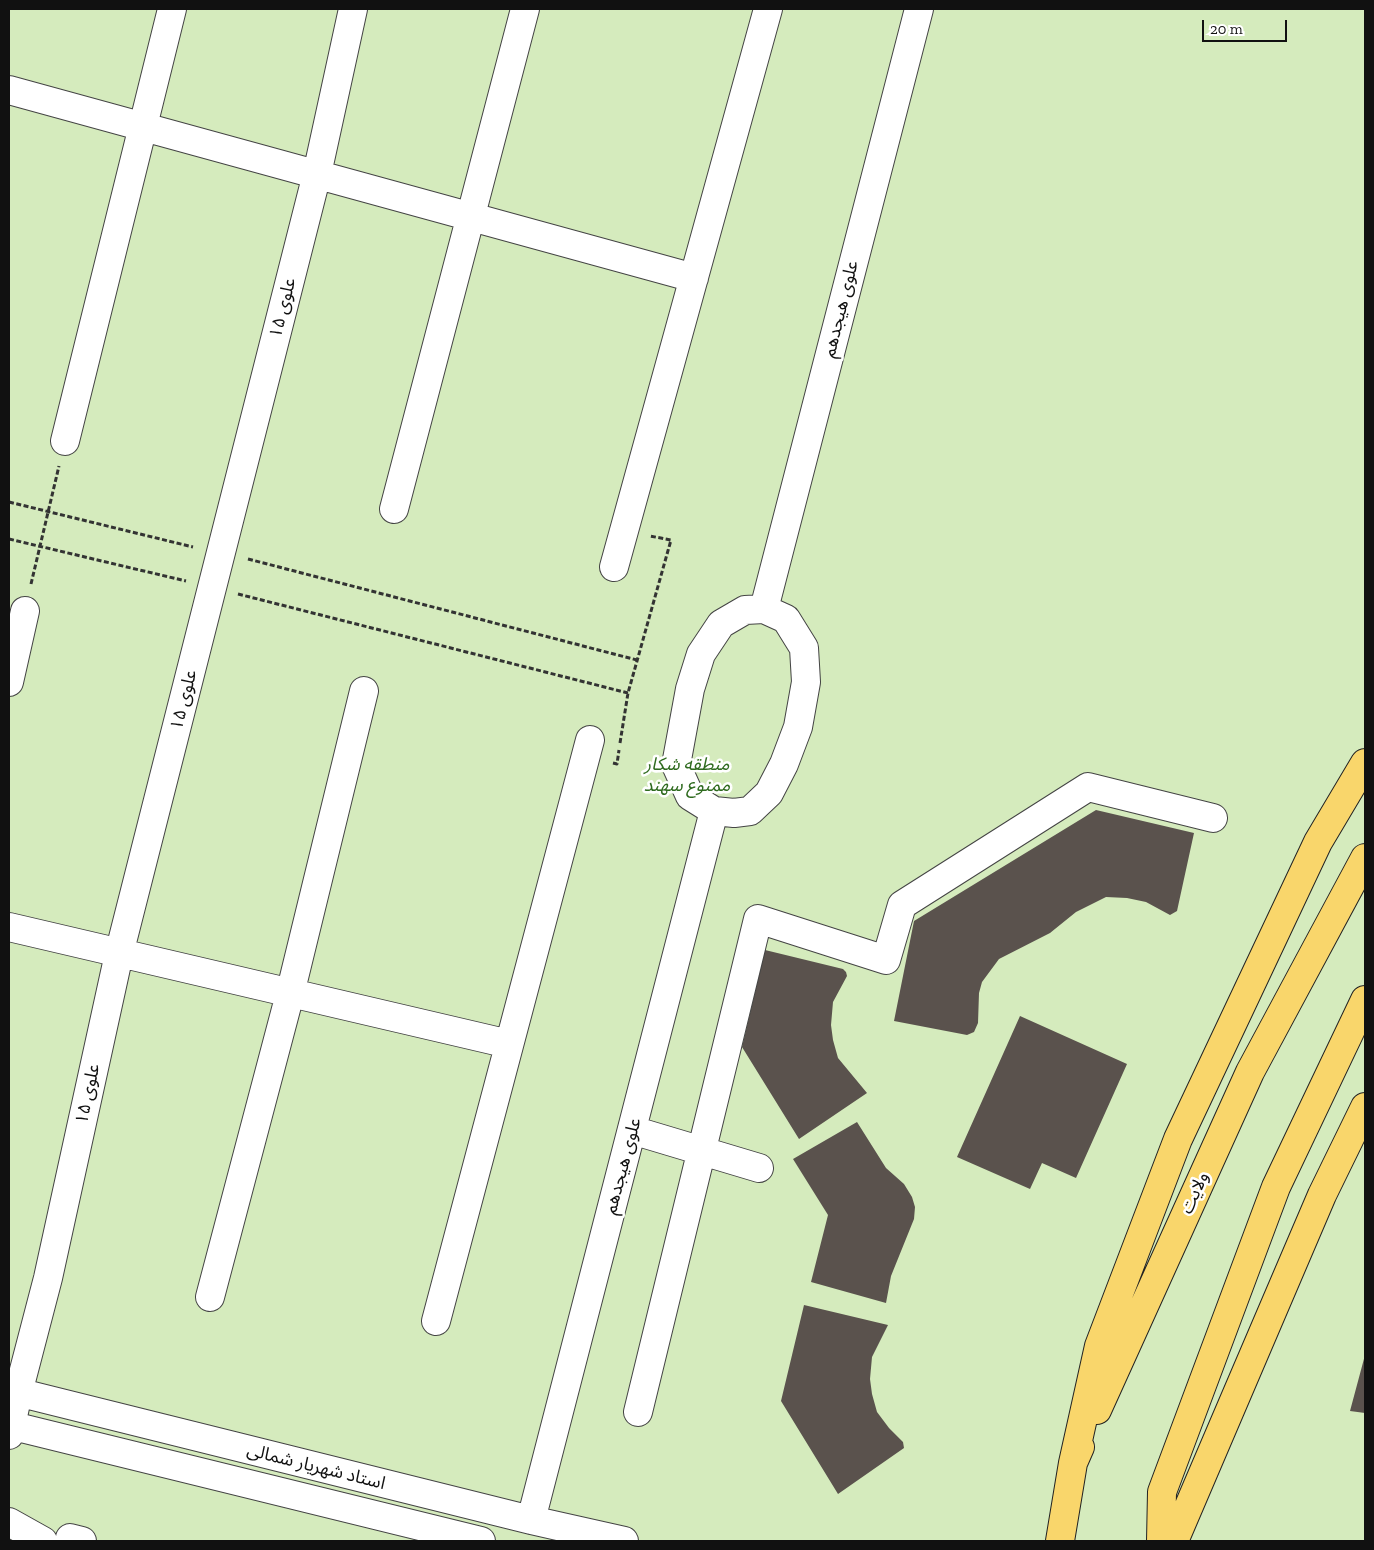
<!DOCTYPE html>
<html>
<head>
<meta charset="utf-8">
<style>
	body { margin:0 }
	#map { position:relative; width:1374px; height:1550px; overflow:hidden; background:#fffdf5; font-family:"Zilla Slab",serif }
	canvas { display:block }
	.frame { position:absolute; inset:0; border:10px solid #111; pointer-events:none }
	.scale { position:absolute; left:1202px; top:20px; width:85px; height:22px; box-sizing:border-box; border:2px solid #111; border-top:0; padding-left:6px; font-size:15px; line-height:18px; white-space:nowrap; color:#111; -webkit-text-stroke:4px #fff; paint-order:stroke }
</style>
</head>
<body>
<div id="map">
<canvas width="1374" height="1550"></canvas>
<div class="frame"></div>
<div class="scale">20 m</div>
</div>
<script>
const c = document.querySelector('canvas').getContext('2d');
c.lineJoin = 'round';
function fillPath(path, color) {
  c.fillStyle = color;
  c.fill(path, 'evenodd');
}
function poly(rows) {
  const path = new Path2D();
  for (const r of rows) {
    path.moveTo(r[0], r[1]);
    for (let i = 2; i < r.length; i += 2) path.lineTo(r[i], r[i + 1]);
  }
  return path;
}
function strokePath(path, color, width, dash) {
  c.strokeStyle = color;
  c.lineWidth = width;
  c.lineCap = dash ? 'butt' : 'round';
  c.setLineDash(dash || []);
  c.stroke(path);
}
function write(font, color, halo, rows, align = 'center') {
  c.font = font + ' "Zilla Slab","Noto Sans Arabic",serif';
  c.lineWidth = 5;
  c.setLineDash([]);
  c.textBaseline = 'middle';
  c.strokeStyle = halo;
  c.fillStyle = color;
  for (const [text, x, y, turn = 0] of rows) {
    c.save();
    c.translate(x, y);
    c.rotate((+turn || 0) * Math.PI / 180);
    c.textAlign = isNaN(turn) ? turn : align;
    if (halo) c.strokeText(text, 0, 0);
    c.fillText(text, 0, 0);
    c.restore();
  }
}
const green = poly([
	[9,9,1365,9,1365,1541,9,1541]
]);
const building = poly([
	[1096,810,1194,833,1177,911,1170,915,1146,902,1127,898,1106,897,1076,912,1050,933,999,959,982,982,979,993,978,1023,974,1032,967,1035,894,1021,914,921],
	[765,950,843,969,846,972,847,976,833,1002,831,1025,833,1040,838,1058,867,1093,799,1139,742,1047],
	[1020,1016,1127,1064,1076,1178,1042,1163,1030,1189,957,1157],
	[857,1122,886,1168,904,1184,912,1197,915,1207,914,1219,891,1276,886,1303,811,1282,828,1215,793,1159],
	[804,1305,888,1325,872,1357,870,1379,872,1394,877,1412,889,1428,903,1442,904,1448,838,1494,781,1401],
	[1365,1356,1365,1413,1350,1411,1365,1355]
]);
const path = poly([
	[9,502,193,547],
	[9,539,186,581],
	[248,559,637,660],
	[31,584,59,466],
	[238,594,628,693],
	[620,743,628,693,671,540,650,536],
	[613,763,617,764,619,750]
]);
const minor = poly([
	[9,90,694,278],
	[65,441,172,9],
	[394,509,525,9],
	[614,567,768,9],
	[764,609,919,9],
	[764,609,786,619,804,648,806,682,798,727,784,764,769,793,750,811,734,813,714,811,690,796,676,765,690,689,701,654,721,624,745,610,764,609],
	[9,682,25,611],
	[9,927,509,1044],
	[632,1130,759,1168],
	[210,1297,290,994,364,691],
	[436,1321,590,740],
	[9,1390,531,1520,624,1541],
	[638,1412,758,919,886,960,902,905,1088,787,1213,818],
	[9,1425,481,1541],
	[9,1435,18,1393,48,1278,119,954,317,174,353,9],
	[531,1520,714,811],
	[9,1522,43,1541],
	[70,1538,82,1541]
]);
const major = poly([
	[1097,1410,1250,1072,1365,858],
	[1073,1463,1099,1346,1178,1139,1318,842,1365,763],
	[1060,1541,1073,1463,1080,1447],
	[1161,1541,1162,1492,1276,1187,1365,1000],
	[1174,1541,1322,1195,1365,1107]
]);
const streetNames = [
	["علوی ۱۵",283,308,-76],
	["علوی هیجدهم",841,309,-76],
	["علوی ۱۵",184,700,-76],
	["علوی ۱۵",88,1094,-78],
	["علوی هیجدهم",623,1166,-75],
	["ولایت",1195,1193,-66],
	["استاد شهریار شمالی",316,1467,14]
];
const parkNames = [
	["منطقه شکار",687,765],
	["ممنوع سهند",687,786]
];
fillPath(green, '#d5ebbd');
fillPath(building, '#5a524d');
strokePath(minor, '#444', 30);
strokePath(major, '#222', 30);
strokePath(path, '#333', 3, [5, 2.5]);
strokePath(minor, '#fff', 28);
strokePath(major, '#f9d66b', 28);
write('18px', '#111', '#fff', streetNames);
write('italic 18px', '#2f6b1f', '#fff', parkNames);
</script>
</body>
</html>
